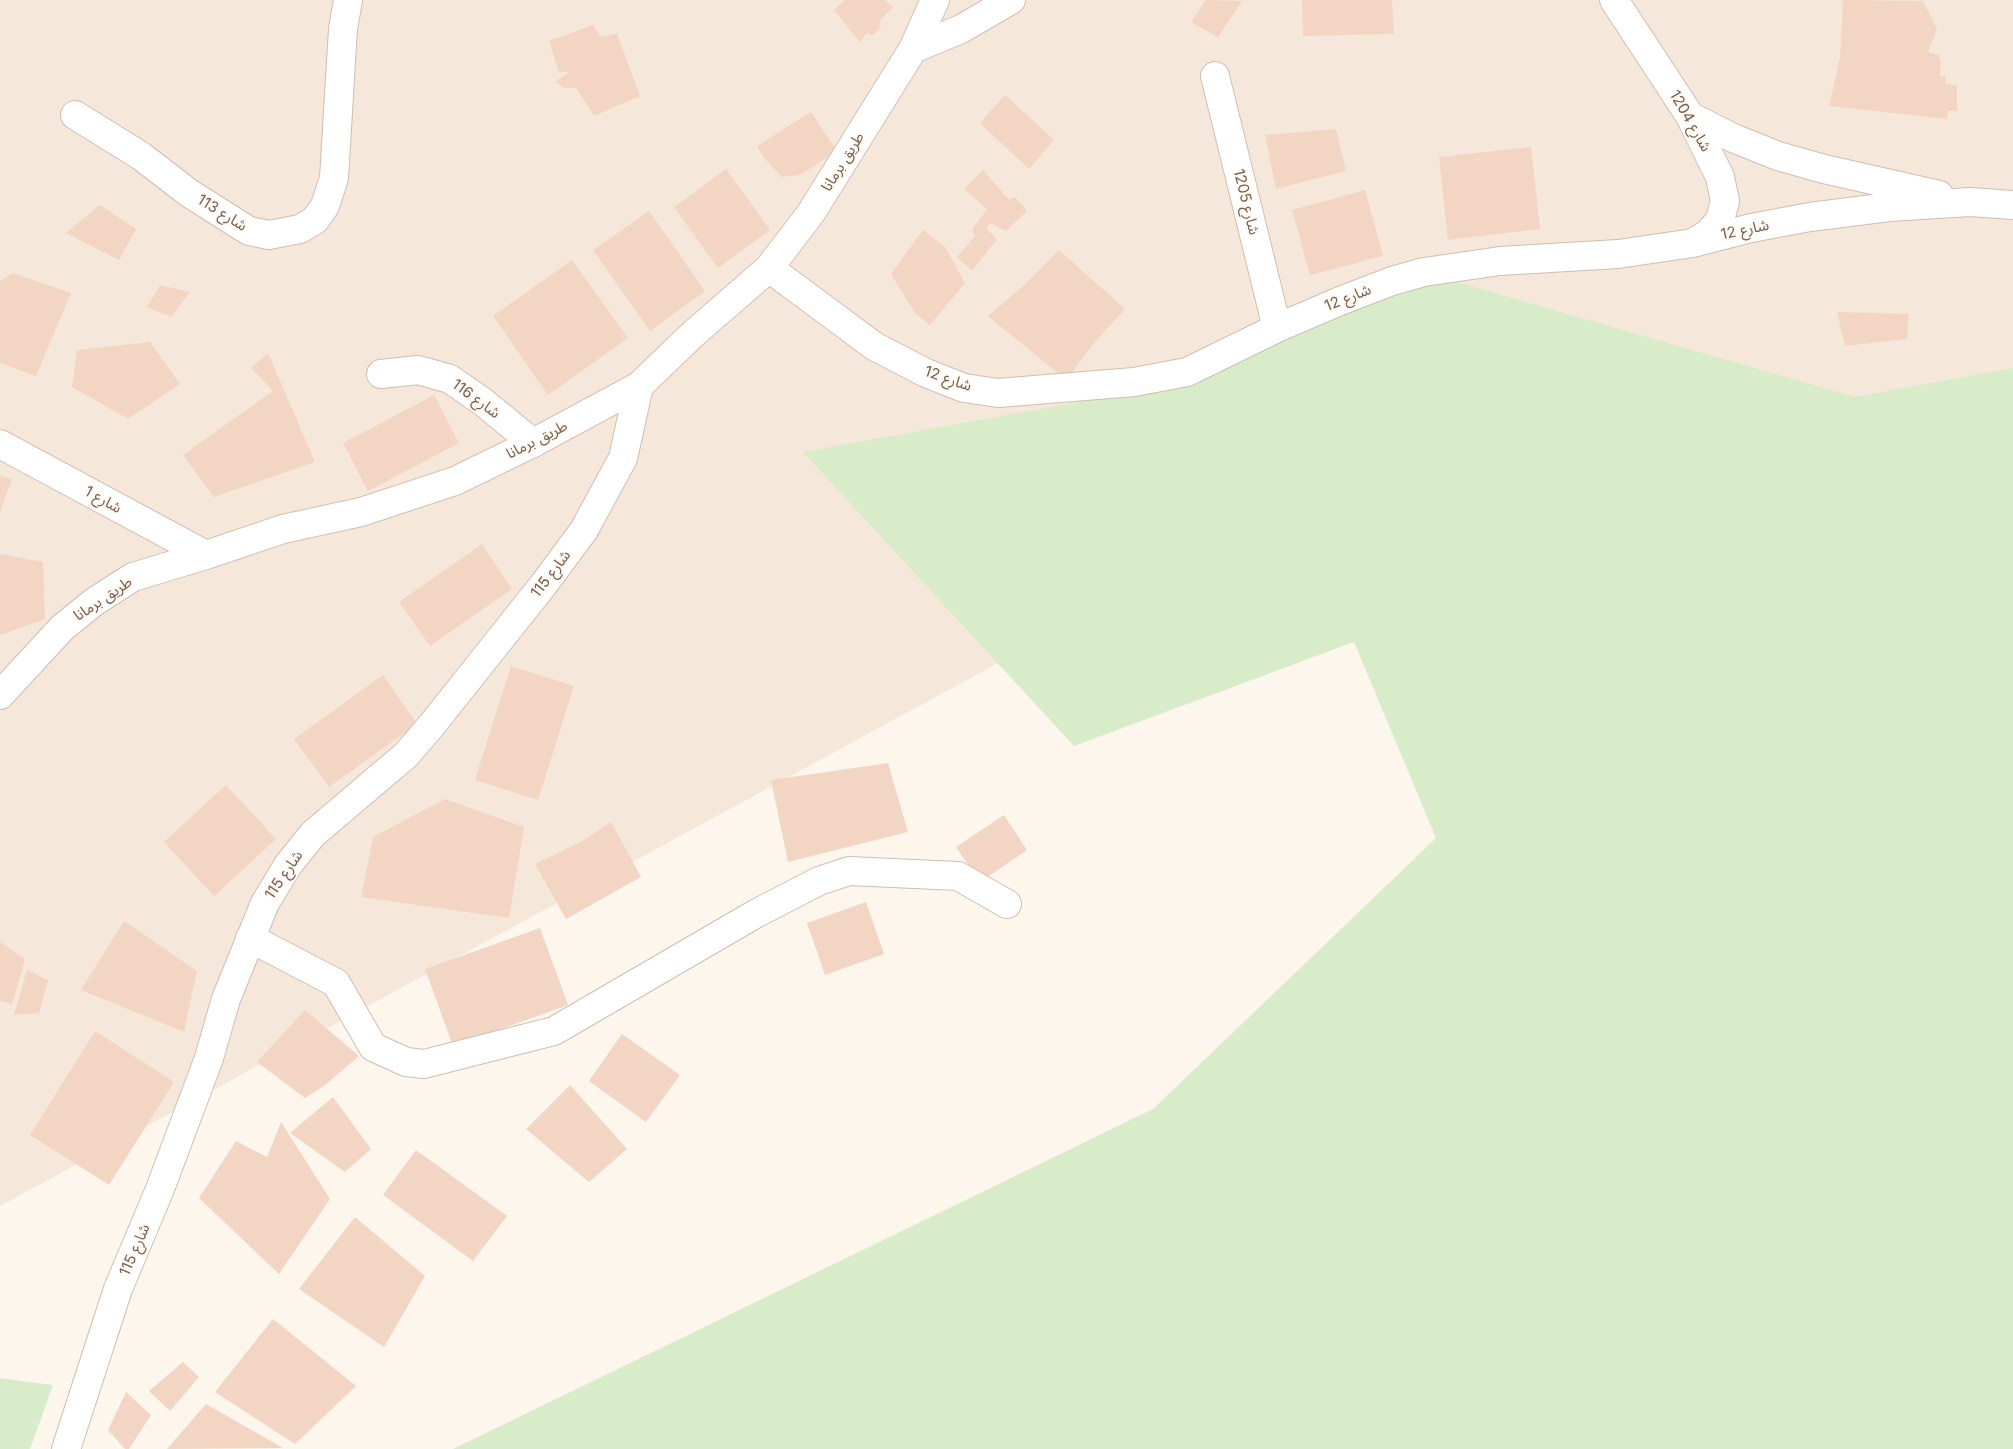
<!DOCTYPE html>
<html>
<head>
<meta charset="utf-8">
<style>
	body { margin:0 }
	canvas { display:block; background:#fdf6ec }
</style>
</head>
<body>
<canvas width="2013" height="1449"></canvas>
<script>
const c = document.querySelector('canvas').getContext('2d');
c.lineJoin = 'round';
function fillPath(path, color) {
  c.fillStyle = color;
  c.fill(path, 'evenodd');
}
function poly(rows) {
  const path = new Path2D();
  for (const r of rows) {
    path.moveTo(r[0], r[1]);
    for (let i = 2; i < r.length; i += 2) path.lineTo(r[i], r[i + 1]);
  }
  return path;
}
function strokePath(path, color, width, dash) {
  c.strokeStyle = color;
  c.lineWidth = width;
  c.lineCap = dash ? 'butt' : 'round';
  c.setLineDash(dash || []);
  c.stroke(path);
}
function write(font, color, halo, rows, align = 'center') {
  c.font = font + ' Inter,"Noto Sans Arabic",sans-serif';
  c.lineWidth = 4;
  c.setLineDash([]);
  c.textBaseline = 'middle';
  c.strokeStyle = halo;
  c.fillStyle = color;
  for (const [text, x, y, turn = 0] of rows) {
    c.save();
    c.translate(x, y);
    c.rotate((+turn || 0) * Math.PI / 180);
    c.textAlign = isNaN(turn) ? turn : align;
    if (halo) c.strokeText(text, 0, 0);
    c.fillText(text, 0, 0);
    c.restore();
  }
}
const residential = poly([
	[0,0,2013,0,2013,566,1263,519,0,1206]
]);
const green = poly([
	[1436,276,1855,397,2013,368,2013,1449,453,1449,1153,1109,1436,838,1354,642,1074,746,803,452,1172,385],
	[0,1378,53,1385,30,1449,0,1449]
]);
const building = poly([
	[845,0,885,0,893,7,879,21,881,27,873,35,867,33,860,42,834,10],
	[1206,0,1242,1,1218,37,1191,22],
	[1302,0,1392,0,1394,34,1303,36],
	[1843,0,1923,1,1937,29,1928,52,1939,55,1941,64,1940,76,1946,76,1946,84,1957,85,1957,111,1948,111,1947,119,1829,106,1840,58],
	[593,25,601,37,617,34,640,96,594,116,576,88,565,88,555,82,569,72,559,72,549,41],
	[1005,95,1054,140,1029,169,980,123],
	[811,112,837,151,800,175,782,177,765,159,757,146],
	[1336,129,1346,171,1276,189,1265,135],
	[1531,147,1540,229,1448,240,1439,157],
	[726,169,770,230,718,268,674,207],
	[983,170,1009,200,1015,197,1027,211,1006,231,990,223,986,228,997,239,972,271,957,257,975,236,972,230,987,209,964,189],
	[1365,190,1383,256,1310,275,1292,210],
	[100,205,136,229,119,260,66,233],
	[649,211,705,291,650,331,593,250],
	[923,230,945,247,965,283,930,325,915,313,891,274],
	[1059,250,1125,309,1095,342,1066,380,988,316,1022,287],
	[572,260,628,338,548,395,493,316],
	[13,273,71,293,36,376,0,363,0,281],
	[160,285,190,292,171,317,147,307],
	[1837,312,1909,314,1907,339,1845,346],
	[150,342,180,384,128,419,72,387,77,350],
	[268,353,315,462,214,497,183,455,273,391,251,368],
	[434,395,459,443,368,491,343,443],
	[0,476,12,479,0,512],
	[482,544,512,589,430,646,399,602],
	[0,554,43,562,45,619,0,635],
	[511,666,574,686,538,800,475,780],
	[383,675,417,724,329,787,294,739],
	[888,763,908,832,788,862,771,780],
	[226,785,276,839,214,896,164,842],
	[445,799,524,827,509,918,361,897,373,837],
	[1004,815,1027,850,980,882,956,847],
	[611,822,641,877,566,919,535,864,581,842],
	[866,902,884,954,825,975,807,923],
	[124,921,197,971,184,1032,81,990],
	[540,928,568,1005,453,1046,425,969],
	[0,942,25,959,12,1004,0,1001],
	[27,970,48,980,39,1013,14,1015],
	[305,1010,359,1056,324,1086,305,1098,257,1062],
	[95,1031,174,1082,109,1185,30,1135],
	[622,1034,680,1075,646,1122,589,1081],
	[570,1085,627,1149,589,1182,526,1129],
	[333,1097,371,1149,345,1172,290,1133],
	[281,1122,330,1199,279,1274,199,1198,236,1141,267,1157],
	[416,1150,507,1216,473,1261,383,1195],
	[355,1217,425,1276,384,1347,299,1289],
	[273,1319,356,1386,295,1444,215,1392],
	[183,1362,199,1377,170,1411,149,1391],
	[126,1392,151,1415,129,1449,125,1449,108,1430],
	[206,1404,283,1448,167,1449]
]);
const street = poly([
	[1614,0,1690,116,1720,177,1725,201,1720,220,1709,233,1694,242],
	[913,49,961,29,1011,0],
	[1215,76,1277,328],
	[75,115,141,156,189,193,249,231,269,235,300,229,315,220,325,206,334,178,343,29,348,0],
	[1690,116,1733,138,1778,156,1824,169,1939,195],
	[769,268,874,346,926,373,964,388,998,393,1134,382,1187,372,1277,328,1340,301,1392,281,1424,272,1500,261,1618,254,1693,243,1751,228,1810,217,1889,207,1970,202,2013,205],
	[381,374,418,370,450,379,483,402,533,443],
	[0,695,62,628,94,602,133,577,206,555],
	[250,938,336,983,373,1047,406,1062,424,1064,554,1031,757,913,819,881,849,871,958,876,1007,904],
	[66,1449,118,1289,160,1189,209,1058,226,999,265,903,288,865,313,834,406,755,431,726,544,584,584,530,623,458,639,386]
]);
const secondary = poly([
	[0,444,206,555,283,529,361,512,455,481,533,443,639,386,692,335,769,268,811,213,913,49,935,0]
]);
const streetNames = [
	["شارع 1204",1690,121,60],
	["طريق برمانا",843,162,-58],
	["شارع 1205",1246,202,76],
	["شارع 113",222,213,32],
	["شارع 12",1745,230,-12],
	["شارع 12",1348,298,-22],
	["شارع 12",948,379,19],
	["شارع 116",476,399,36],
	["طريق برمانا",537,440,-27],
	["شارع 1",103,500,29],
	["شارع 115",551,574,-53],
	["طريق برمانا",103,599,-34],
	["شارع 115",284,875,-56],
	["شارع 115",135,1250,-67]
];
fillPath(residential, '#f5e8da');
fillPath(green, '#d8ecc9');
fillPath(building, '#f3d5c3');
strokePath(street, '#d1beb0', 30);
strokePath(secondary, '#d6c0b0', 30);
strokePath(street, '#fff', 28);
strokePath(secondary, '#fff', 28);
write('15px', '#7a5c4d', '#fffaf3', streetNames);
</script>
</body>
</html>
